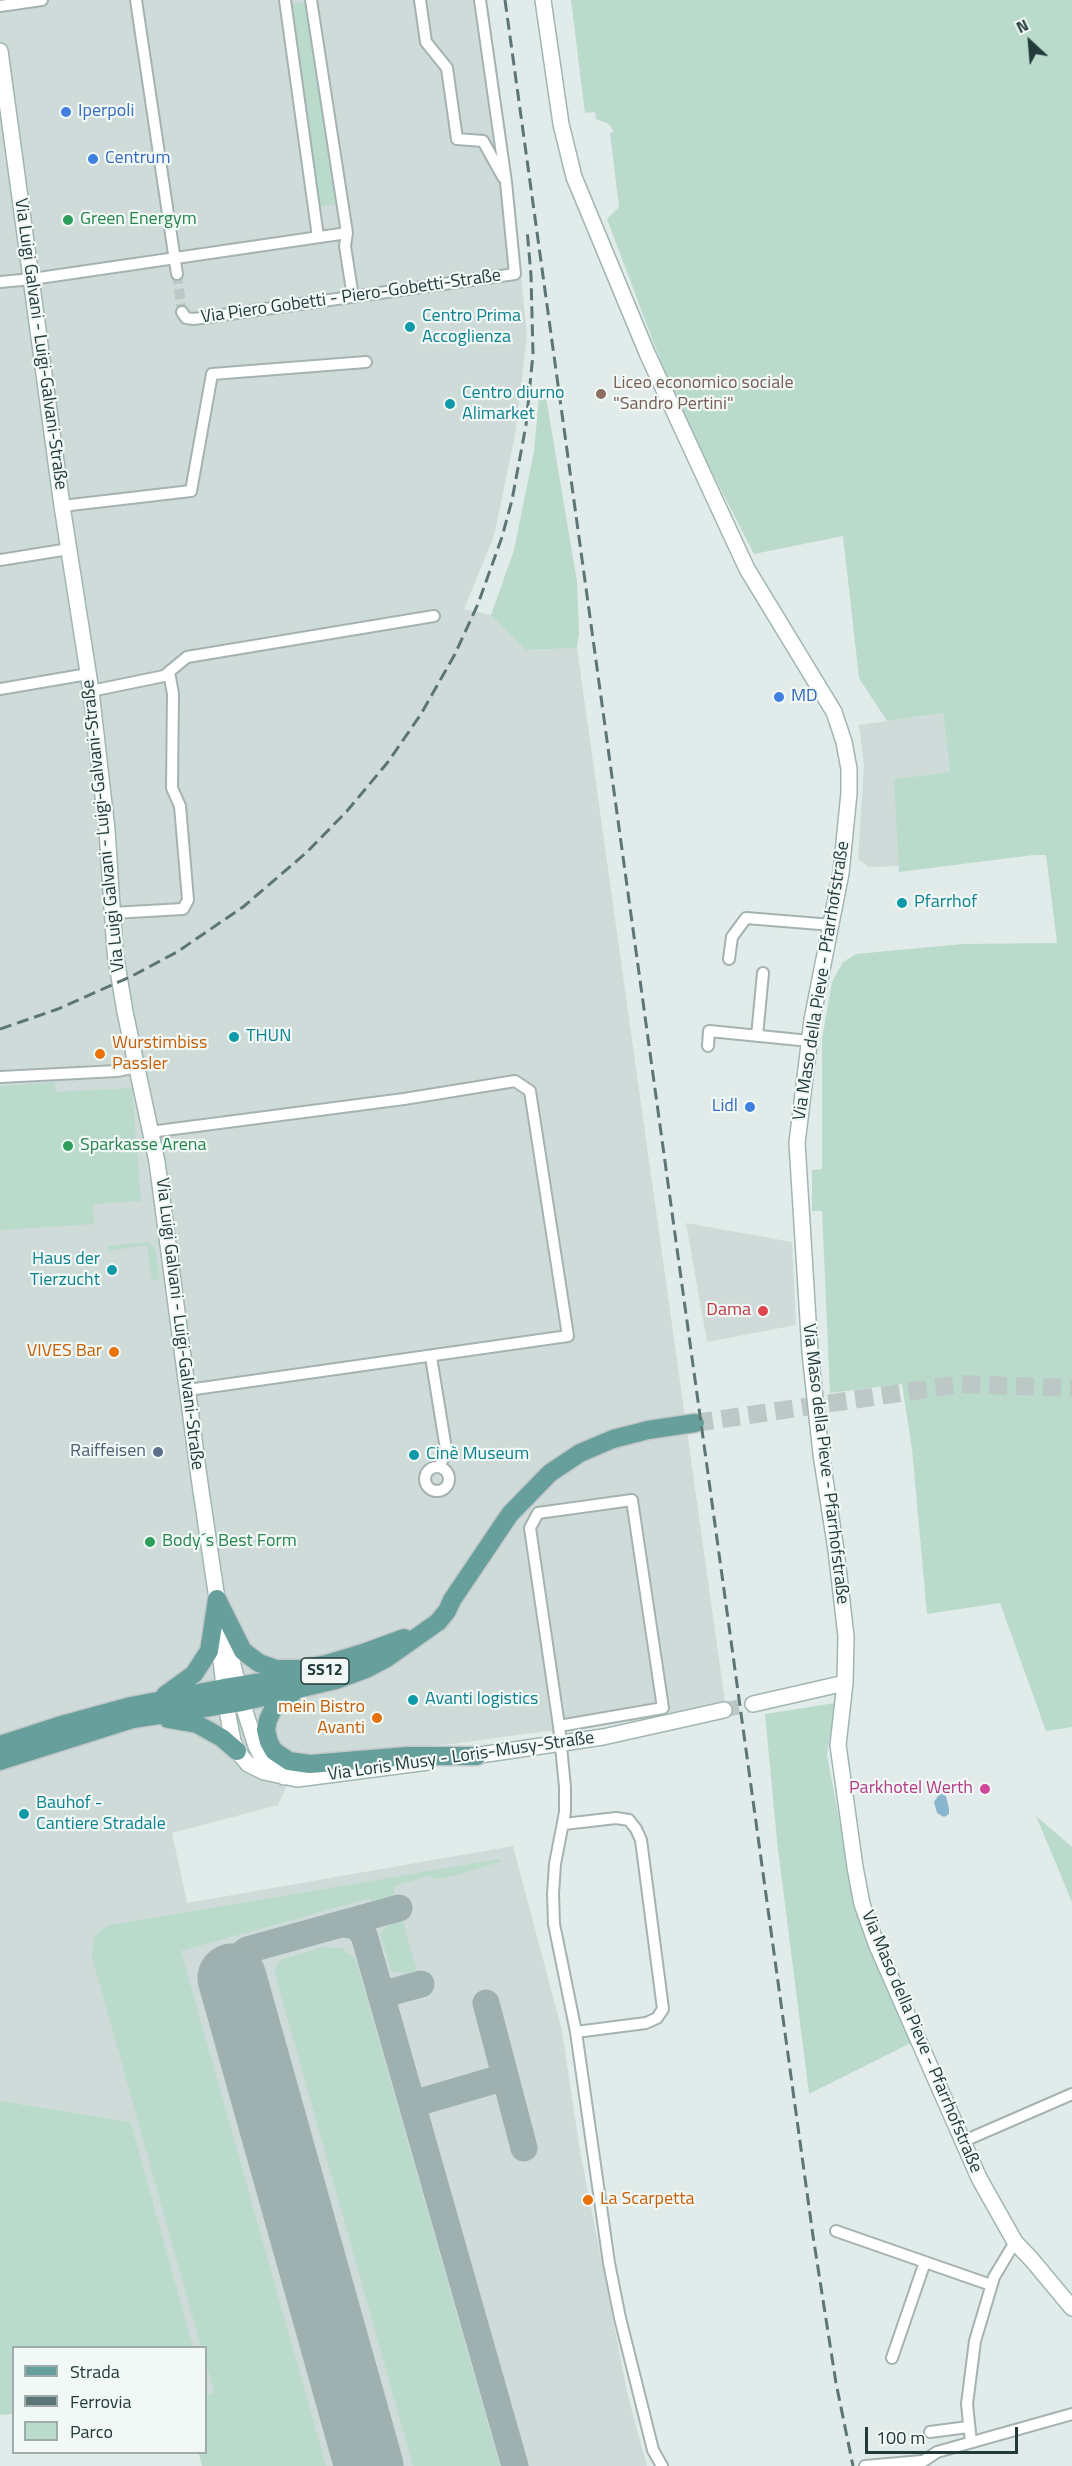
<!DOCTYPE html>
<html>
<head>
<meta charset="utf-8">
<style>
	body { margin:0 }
	#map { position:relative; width:1072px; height:2466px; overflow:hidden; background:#e1ebe9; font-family:"Titillium Web",sans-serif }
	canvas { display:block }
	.legend { position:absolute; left:12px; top:2346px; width:195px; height:108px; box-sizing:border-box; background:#f1f8f6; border:2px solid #9eacab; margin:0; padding:8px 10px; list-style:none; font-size:18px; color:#223b3a }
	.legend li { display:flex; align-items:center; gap:12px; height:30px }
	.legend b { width:30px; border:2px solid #9eacab }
	.north { position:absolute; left:1000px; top:12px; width:60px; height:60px; -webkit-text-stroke:4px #f1f8f6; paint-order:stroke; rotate:334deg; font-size:16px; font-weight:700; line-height:24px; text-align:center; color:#223b3a }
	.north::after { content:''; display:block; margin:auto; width:21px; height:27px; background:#223b3a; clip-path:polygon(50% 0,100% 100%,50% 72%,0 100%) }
	.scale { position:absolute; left:865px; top:2427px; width:153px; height:27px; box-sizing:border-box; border:3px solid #223b3a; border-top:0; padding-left:8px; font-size:18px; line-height:21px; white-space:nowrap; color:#223b3a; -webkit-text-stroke:4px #f1f8f6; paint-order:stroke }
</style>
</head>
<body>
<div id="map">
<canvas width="1072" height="2466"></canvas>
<ul class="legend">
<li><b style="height:8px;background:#679f9d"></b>Strada</li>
<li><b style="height:8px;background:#5c7675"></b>Ferrovia</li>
<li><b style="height:16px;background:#badbcb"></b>Parco</li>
</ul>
<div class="north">N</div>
<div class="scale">100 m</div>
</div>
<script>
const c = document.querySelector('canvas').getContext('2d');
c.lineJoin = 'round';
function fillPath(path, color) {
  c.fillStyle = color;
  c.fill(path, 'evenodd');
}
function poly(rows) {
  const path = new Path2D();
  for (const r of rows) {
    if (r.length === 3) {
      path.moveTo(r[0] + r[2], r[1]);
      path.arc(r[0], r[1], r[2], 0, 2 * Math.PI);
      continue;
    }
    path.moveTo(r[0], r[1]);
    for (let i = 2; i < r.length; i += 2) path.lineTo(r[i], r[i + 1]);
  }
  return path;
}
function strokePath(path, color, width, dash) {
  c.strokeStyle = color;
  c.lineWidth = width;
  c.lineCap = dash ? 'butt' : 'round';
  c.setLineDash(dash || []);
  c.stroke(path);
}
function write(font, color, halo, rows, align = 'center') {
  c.font = font + ' "Titillium Web",sans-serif';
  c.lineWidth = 4.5;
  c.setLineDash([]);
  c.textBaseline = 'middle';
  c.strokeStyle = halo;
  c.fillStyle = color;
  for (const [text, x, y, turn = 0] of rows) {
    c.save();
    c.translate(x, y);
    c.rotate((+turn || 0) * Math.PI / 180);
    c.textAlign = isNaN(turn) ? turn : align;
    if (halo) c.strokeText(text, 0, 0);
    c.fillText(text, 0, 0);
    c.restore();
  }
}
const built = poly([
	[0,0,487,0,508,147,527,336,515,435,494,536,464,609,491,615,526,650,577,648,725,1702,641,1719,576,1730,547,1731,451,1744,299,1759,278,1805,172,1833,187,1903,513,1846,562,2031,580,2151,628,2396,647,2466,202,2466,199,2453,206,2452,206,2348,193,2347,131,2122,0,2101],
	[943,713,950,772,895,779,899,866,869,867,858,859,864,765,859,725],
	[686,1223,792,1242,796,1325,707,1342]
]);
const green = poly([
	[571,0,1072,0,1072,1727,1046,1731,1000,1603,927,1614,912,1449,902,1384,830,1393,822,1211,812,1211,812,1170,822,1169,822,1039,832,982,843,962,856,954,963,944,1057,943,1046,855,1034,855,899,872,894,779,950,772,943,713,887,721,859,678,843,536,754,554,676,402,607,219,619,207,610,133,614,132,609,124,596,119,595,112,585,113],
	[309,2,337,204,317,207,288,5],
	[539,397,546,397,577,582,579,633,577,648,526,650,491,615,514,550,534,451],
	[55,1082,56,1092,132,1088,141,1201,93,1204,94,1224,0,1230,0,1086],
	[148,1242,155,1248,160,1279,152,1280,147,1245,108,1251,108,1246],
	[835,1703,827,1755,851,1883,917,2040,809,2094,777,1841,765,1714],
	[1036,1816,1072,1847,1072,1902],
	[500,1859,500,1862,453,1876,437,1879,429,1876,393,1886,395,1895,371,1902,370,1898,181,1951,326,2466,202,2466,199,2453,206,2452,206,2392,207,2395,214,2393,206,2362,206,2348,201,2347,92,1957,94,1937,104,1928,111,1925],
	[402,1918,417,1972,409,1974,391,1971,380,1933,394,1920],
	[323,1947,341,1948,354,1957,357,1964,500,2466,413,2466,275,1974,275,1968,281,1960],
	[0,2101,131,2122,193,2347,14,2348,13,2414,0,2415]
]);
const water = poly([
	[940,1793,946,1796,949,1809,949,1814,944,1817,937,1813,934,1802]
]);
const taxiway = poly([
	[342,1924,356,1926,364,1935,515,2466],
	[232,1978,230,1970,233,1961,247,1950,399,1908],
	[381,1995,421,1984],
	[486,2003,524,2148],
	[413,2104,505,2077]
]);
const runway = poly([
	[232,1978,369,2466]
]);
const streetTunnel = poly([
	[177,274,182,312]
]);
const secondaryTunnel = poly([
	[724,1710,753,1704]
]);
const primaryTunnel = poly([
	[695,1423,961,1384,1072,1388]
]);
const street = poly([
	[136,0,177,274],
	[285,0,318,237],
	[311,0,347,233,345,246,353,297],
	[420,0,426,42,447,68,457,139,483,141,503,177],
	[0,6,42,0],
	[0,282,32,279,347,233],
	[182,312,186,318,194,319,515,274,506,182,480,0],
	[62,506,191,491,212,374,366,362],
	[0,560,69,549],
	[0,689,88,674],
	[91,691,164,676,187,657,434,616],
	[112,913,183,909,188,900,180,806,172,788,173,694,169,672],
	[729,959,732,937,746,918,832,925],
	[757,1036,763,973],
	[708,1046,709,1031,810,1041],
	[0,1077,117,1071,137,1067],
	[150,1132,404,1099,515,1081,530,1091,568,1336,188,1390],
	[431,1357,446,1449,440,1467],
	[437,1479,12],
	[559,1726,663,1708,632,1500,538,1513,530,1528,559,1726,565,1787,565,1812,555,1864,553,1894,554,1924,576,2032,609,2263,620,2318,653,2450,662,2466],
	[564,1824,616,1818,629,1820,636,1829,641,1840,663,2009,657,2018,646,2023,576,2032],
	[964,2141,1072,2094],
	[836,2231,991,2285],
	[892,2358,925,2262],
	[930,2432,968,2427],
	[971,2442,967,2404,975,2341,994,2277,1015,2242],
	[865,2466,922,2461],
	[916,2466,937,2452,1072,2414]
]);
const secondary = poly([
	[543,0,561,124,574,177,647,353,747,569,834,712,844,742,849,769,849,793,841,873,812,1020,797,1143,810,1352,821,1454,836,1550,846,1636,845,1683,838,1745,855,1867,862,1904,877,1946,979,2178,1015,2242,1032,2260,1072,2308],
	[0,51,62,506,91,691,107,830,115,952,125,1012,157,1162,199,1477,217,1599,242,1702,256,1746,261,1756,284,1777],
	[219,1641,226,1705,233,1741,237,1751,248,1764,264,1772,297,1779,428,1762],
	[753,1704,845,1683],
	[466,1757,603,1737,724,1710]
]);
const primary = poly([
	[217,1599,243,1651,259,1663,276,1669,300,1669,326,1664,366,1652,404,1638],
	[292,1694,274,1707,268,1720,266,1730,269,1742,274,1751,289,1761,310,1764,407,1756,477,1756],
	[165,1695,194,1674,209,1651,217,1599],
	[168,1719,197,1724,222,1738,237,1751],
	[0,1745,58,1726,131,1706,224,1688,313,1674],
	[0,1761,133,1719,242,1702,336,1680,366,1669,387,1658,438,1622,447,1611,452,1600,510,1514,550,1473,580,1453,613,1439,648,1430,695,1423]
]);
const rail = poly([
	[505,0,813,2236,836,2383,853,2466],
	[0,1029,58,1009,132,976,177,952,243,907,306,853,347,811,388,762,421,714,455,654,478,604,502,537,512,500,526,425,533,354,531,275,527,229]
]);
const markers = [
	[66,112,6,"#3f7fe0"],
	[93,159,6,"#3f7fe0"],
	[68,220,6,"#2e9e5b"],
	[410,327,6,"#0f9aa8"],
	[601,394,6,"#8d6e63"],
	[450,404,6,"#0f9aa8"],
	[779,697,6,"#3f7fe0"],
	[902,903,6,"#0f9aa8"],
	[234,1037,6,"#0f9aa8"],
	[100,1054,6,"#e8710a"],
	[750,1107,6,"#3f7fe0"],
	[68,1146,6,"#2e9e5b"],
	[112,1270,6,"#0f9aa8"],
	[763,1311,6,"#e0444e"],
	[114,1352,6,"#e8710a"],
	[158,1452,6,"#5c6f8a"],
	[414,1455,6,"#0f9aa8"],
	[150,1542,6,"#2e9e5b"],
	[413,1700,6,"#0f9aa8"],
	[377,1718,6,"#e8710a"],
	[985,1789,6,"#d1479c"],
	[24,1814,6,"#0f9aa8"],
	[588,2200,6,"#e8710a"]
];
const shields = [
	[325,1671,48]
];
const shieldNames = [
	["SS12",325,1671]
];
const shopNames = [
	["Iperpoli",78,112],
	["Centrum",105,159],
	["MD",791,697],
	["Lidl",738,1107,"right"]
];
const leisureNames = [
	["Green Energym",80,220],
	["Sparkasse Arena",80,1146],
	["Body´s Best Form",162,1542]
];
const streetNames = [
	["Via Piero Gobetti - Piero-Gobetti-Straße",351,297,-8],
	["Via Luigi Galvani - Luigi-Galvani-Straße",40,344,82],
	["Via Luigi Galvani - Luigi-Galvani-Straße",104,826,-96],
	["Via Maso della Pieve - Pfarrhofstraße",822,981,-81],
	["Via Luigi Galvani - Luigi-Galvani-Straße",179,1324,83],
	["Via Maso della Pieve - Pfarrhofstraße",825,1464,83],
	["Via Loris Musy - Loris-Musy-Straße",461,1757,-8],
	["Via Maso della Pieve - Pfarrhofstraße",921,2042,67]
];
const cultureNames = [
	["Centro Prima",422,317],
	["Accoglienza",422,338],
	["Centro diurno",462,394],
	["Alimarket",462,415],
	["Pfarrhof",914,903],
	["THUN",246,1037],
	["Haus der",100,1260,"right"],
	["Tierzucht",100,1281,"right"],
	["Cinè Museum",426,1455],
	["Avanti logistics",425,1700],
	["Bauhof -",36,1804],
	["Cantiere Stradale",36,1825]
];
const educationNames = [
	["Liceo economico sociale",613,384],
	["\"Sandro Pertini\"",613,405]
];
const foodNames = [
	["Wurstimbiss",112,1044],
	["Passler",112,1065],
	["VIVES Bar",102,1352,"right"],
	["mein Bistro",365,1708,"right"],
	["Avanti",365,1729,"right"],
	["La Scarpetta",600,2200]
];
const healthNames = [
	["Dama",751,1311]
];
const serviceNames = [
	["Raiffeisen",146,1452]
];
const hotelNames = [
	["Parkhotel Werth",973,1789]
];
fillPath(built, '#cfdbd8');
fillPath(green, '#badbcb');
fillPath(water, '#8bb4ce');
strokePath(taxiway, '#9eb0af', 27);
strokePath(runway, '#9eb0af', 69);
strokePath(streetTunnel, '#bbc8c6', 10, [10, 5]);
strokePath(secondaryTunnel, '#bbc8c6', 15, [15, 8]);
strokePath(primaryTunnel, '#bbc8c6', 18, [18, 9]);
strokePath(street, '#a4b3b1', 14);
strokePath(secondary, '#a0b6b3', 18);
strokePath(primary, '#c1c8c8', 21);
strokePath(street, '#fff', 10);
strokePath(secondary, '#fff', 15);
strokePath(primary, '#679f9d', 18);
strokePath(rail, '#5c7675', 3, [12, 6]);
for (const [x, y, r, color] of markers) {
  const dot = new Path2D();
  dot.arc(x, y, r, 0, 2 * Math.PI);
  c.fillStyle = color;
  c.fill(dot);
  strokePath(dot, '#f1f8f6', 2);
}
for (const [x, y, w] of shields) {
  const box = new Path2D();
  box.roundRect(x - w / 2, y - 13, w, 26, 4.5);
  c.fillStyle = '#f1f8f6';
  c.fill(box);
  strokePath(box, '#223b3a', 1.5);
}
write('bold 16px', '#223b3a', null, shieldNames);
write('18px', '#366cbe', '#f1f8f6', shopNames, 'left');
write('18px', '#27864d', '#f1f8f6', leisureNames, 'left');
write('18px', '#223b3a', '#f1f8f6', streetNames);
write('18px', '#0d838f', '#f1f8f6', cultureNames, 'left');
write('18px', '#785e54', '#f1f8f6', educationNames, 'left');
write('18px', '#c56008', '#f1f8f6', foodNames, 'left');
write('18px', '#be3a42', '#f1f8f6', healthNames, 'right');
write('18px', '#4e5e75', '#f1f8f6', serviceNames, 'right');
write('18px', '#b23c85', '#f1f8f6', hotelNames, 'right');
</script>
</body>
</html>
